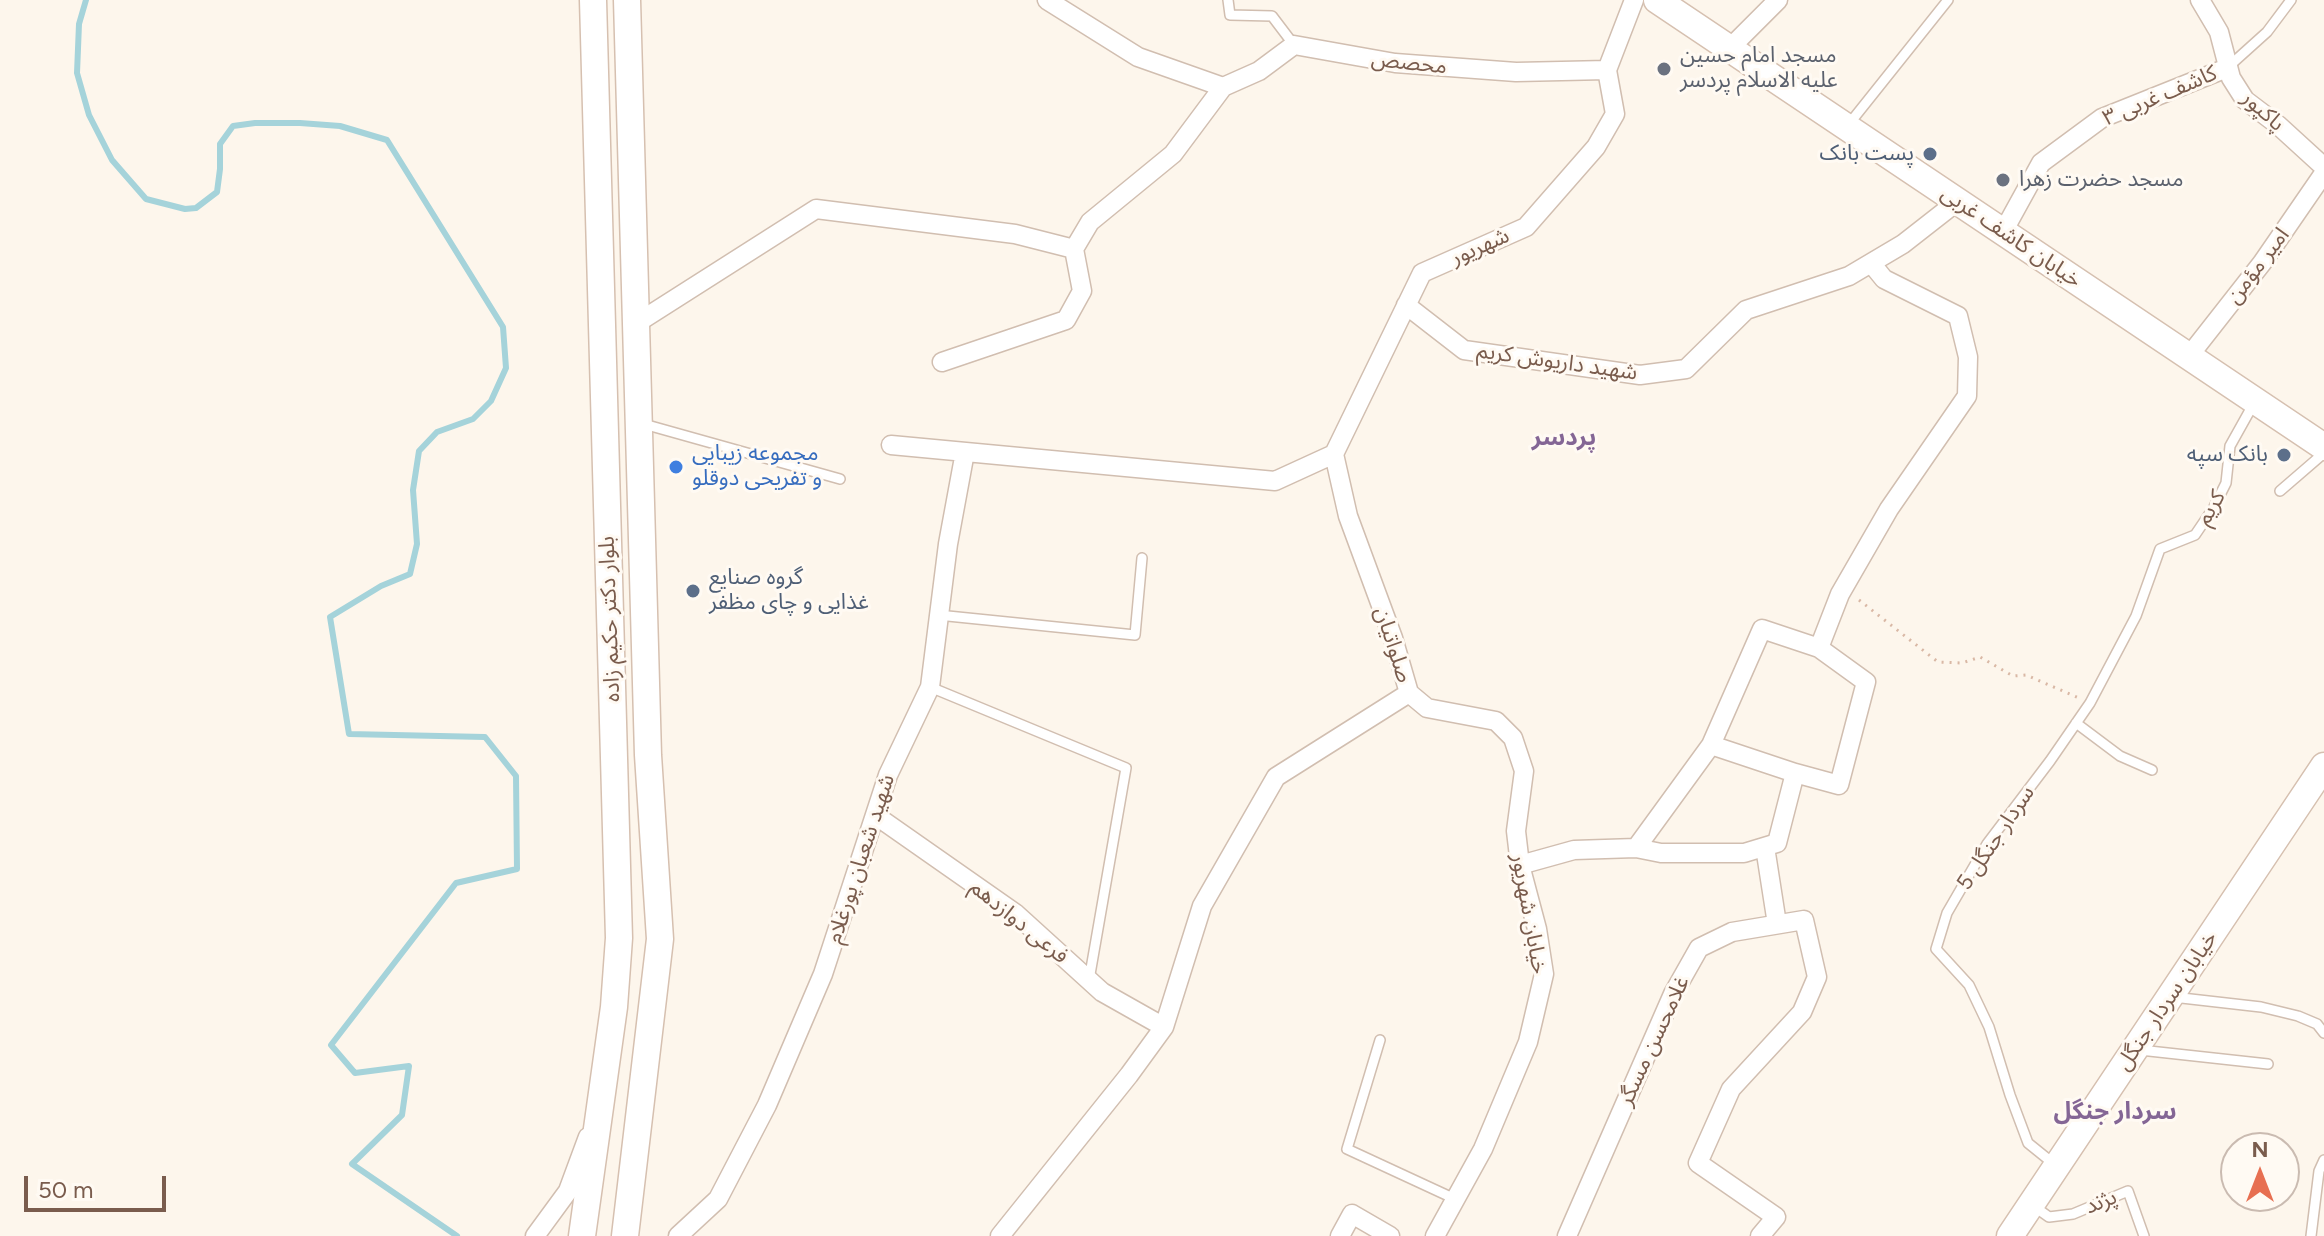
<!DOCTYPE html>
<html>
<head>
<meta charset="utf-8">
<style>
	body { margin:0 }
	#map { position:relative; width:2324px; height:1236px; overflow:hidden; background:#fdf6ec; font-family:Figtree,sans-serif }
	canvas { display:block }
	.north { position:absolute; left:2220px; top:1132px; width:80px; height:80px; box-sizing:border-box; background:#fffaf3; border:2px solid #cabbb1; border-radius:50%; rotate:0deg; font-size:22px; font-weight:700; line-height:32px; text-align:center; color:#7a5c4d }
	.north::after { content:''; display:block; margin:auto; width:28px; height:36px; background:#e76f51; clip-path:polygon(50% 0,100% 100%,50% 72%,0 100%) }
	.scale { position:absolute; left:24px; top:1176px; width:142px; height:36px; box-sizing:border-box; border:4px solid #7a5c4d; border-top:0; padding-left:10px; font-size:24px; line-height:28px; white-space:nowrap; color:#7a5c4d; -webkit-text-stroke:6px #fffaf3; paint-order:stroke }
</style>
</head>
<body>
<div id="map">
<canvas width="2324" height="1236"></canvas>
<div class="north">N</div>
<div class="scale">50 m</div>
</div>
<script>
const c = document.querySelector('canvas').getContext('2d');
c.lineJoin = 'round';
function poly(rows) {
  const path = new Path2D();
  for (const r of rows) {
    path.moveTo(r[0], r[1]);
    for (let i = 2; i < r.length; i += 2) path.lineTo(r[i], r[i + 1]);
  }
  return path;
}
function strokePath(path, color, width, dash) {
  c.strokeStyle = color;
  c.lineWidth = width;
  c.lineCap = dash ? 'butt' : 'round';
  c.setLineDash(dash || []);
  c.stroke(path);
}
function write(font, color, halo, rows, align = 'center') {
  c.font = font + ' Figtree,"Noto Sans Arabic",sans-serif';
  c.lineWidth = 6;
  c.setLineDash([]);
  c.textBaseline = 'middle';
  c.strokeStyle = halo;
  c.fillStyle = color;
  for (const [text, x, y, turn = 0] of rows) {
    c.save();
    c.translate(x, y);
    c.rotate((+turn || 0) * Math.PI / 180);
    c.textAlign = isNaN(turn) ? turn : align;
    if (halo) c.strokeText(text, 0, 0);
    c.fillText(text, 0, 0);
    c.restore();
  }
}
const stream = poly([
	[86,0,79,24,77,73,89,115,112,160,146,199,185,209,196,208,217,192,220,169,220,144,233,126,255,123,300,123,340,126,387,140,503,327,506,368,491,401,473,419,437,432,419,451,413,490,417,544,410,574,381,586,330,617,349,734,485,737,516,776,517,869,456,883,331,1045,355,1073,409,1066,402,1115,352,1164,457,1236]
]);
const path = poly([
	[1859,600,1938,662,1962,663,1980,657,2013,676,2026,675,2079,698]
]);
const service = poly([
	[1228,0,1230,15,1272,16,1294,45],
	[2227,68,2267,32,2291,0],
	[1849,124,1948,0],
	[640,423,840,479],
	[2280,491,2324,453],
	[938,615,1135,635,1142,558],
	[930,687,1126,768,1089,980],
	[2076,723,2120,756,2152,770],
	[2173,997,2261,1007,2298,1016,2317,1024,2324,1033],
	[1380,1040,1347,1149,1455,1199],
	[2140,1050,2268,1064],
	[2054,1164,2028,1143,2010,1095,1989,1027,1969,985,1936,949,1947,913,1987,844,2050,761,2090,703,2136,616,2160,549,2195,535,2214,507,2226,483,2230,446,2254,403],
	[2032,1205,2049,1217,2073,1214,2128,1191,2144,1236],
	[2311,1236,2319,1171,2324,1160]
]);
const minor = poly([
	[1047,0,1138,57,1223,87],
	[2200,0,2219,32,2231,78,2245,100,2278,125,2324,167],
	[1730,48,1778,0],
	[2003,232,2041,163,2102,118,2227,68],
	[1406,305,1464,350,1640,375,1686,369,1746,310,1849,276,1903,244,1958,201],
	[637,323,816,209,1015,234,1074,249],
	[2189,356,2262,263,2324,173],
	[942,362,1066,320,1082,291,1074,249,1090,222,1173,154,1223,87,1259,71,1294,45,1395,63,1516,72,1607,70],
	[891,445,1275,481,1334,454,1348,516,1393,638,1409,693,1276,777,1202,906,1164,1027,1129,1075,1000,1236],
	[1334,454,1422,273,1526,227,1596,147,1615,114,1607,70,1634,0],
	[1409,693,1427,708,1496,721,1513,738,1524,771,1516,831,1520,865,1537,929,1544,974,1528,1042,1483,1149,1435,1236],
	[1795,773,1839,785,1866,682,1819,648],
	[875,815,1015,913,1102,992,1164,1027],
	[1765,847,1777,924],
	[1636,848,1711,745],
	[1520,865,1574,850,1636,848,1661,853,1744,853,1777,843,1795,773,1711,745,1762,629,1819,648,1840,594,1889,509,1967,396,1968,357,1958,316,1884,279,1871,263],
	[535,1236,568,1191,588,1137],
	[678,1236,718,1199,767,1105,823,974,888,775,930,687,948,544,965,452],
	[1340,1236,1352,1214,1390,1236],
	[1567,1236,1673,994,1699,948,1732,932,1804,920,1817,977,1802,1012,1731,1089,1698,1163,1776,1217,1760,1236]
]);
const secondary = poly([
	[1657,0,2324,447],
	[582,1236,614,1007,619,938,593,0],
	[625,1236,660,939,648,755,627,0],
	[2010,1236,2324,766]
]);
const markers = [
	[1664,69,8,"#6b7280"],
	[1930,154,8,"#5c6f8a"],
	[2003,180,8,"#6b7280"],
	[2284,455,8,"#5c6f8a"],
	[676,467,8,"#3f7fe0"],
	[693,591,8,"#5c6f8a"]
];
const worshipNames = [
	["مسجد امام حسین",1680,56],
	["علیه الاسلام پردسر",1680,81],
	["مسجد حضرت زهرا",2019,180]
];
const streetNames = [
	["محصص",1409,63,6],
	["کاشف غربی ۳",2160,96,-23],
	["پاکپور",2263,111,42],
	["خیابان کاشف غربی",2011,237,34],
	["شهریور",1480,247,-24],
	["امیر مؤمن",2258,266,-53],
	["شهید داریوش کریم",1557,362,8],
	["کریم",2211,508,-59],
	["بلوار دکتر حکیم زاده",610,619,-92],
	["صلواتیان",1393,645,72],
	["سردار جنگل 5",1996,838,-56],
	["شهید شعبان پورغلام",861,859,-72],
	["خیابان شهریور",1529,914,80],
	["فرعی دوازدهم",1019,922,39],
	["خیابان سردار جنگل",2167,1001,-56],
	["غلامحسن مسگر",1654,1041,-65],
	["پژند",2101,1202,-22]
];
const serviceNames = [
	["پست بانک",1914,154],
	["بانک سپه",2268,455],
	["گروه صنایع",709,578,"left"],
	["غذایی و چای مظفر",709,603,"left"]
];
const shopNames = [
	["مجموعه زیبایی",692,454],
	["و تفریحی دوقلو",692,479]
];
const neighbourhoodNames = [
	["پردسر",1564,438],
	["سردار جنگل",2115,1112]
];
strokePath(stream, '#a5d3da', 6);
strokePath(service, '#d1beb0', 12);
strokePath(minor, '#d1beb0', 21);
strokePath(secondary, '#d6c0b0', 29);
strokePath(path, '#d9b8a5', 3, [2, 6]);
strokePath(service, '#fff', 9);
strokePath(minor, '#fff', 18);
strokePath(secondary, '#fff', 26);
for (const [x, y, r, color] of markers) {
  const dot = new Path2D();
  dot.arc(x, y, r, 0, 2 * Math.PI);
  c.fillStyle = color;
  c.fill(dot);
  strokePath(dot, '#fffaf3', 3);
}
write('22px', '#5b616d', '#fffaf3', worshipNames, 'left');
write('22px', '#7a5c4d', '#fffaf3', streetNames);
write('22px', '#4e5e75', '#fffaf3', serviceNames, 'right');
write('22px', '#366cbe', '#fffaf3', shopNames, 'left');
write('bold 24px', '#846695', '#fffaf3', neighbourhoodNames);
</script>
</body>
</html>
